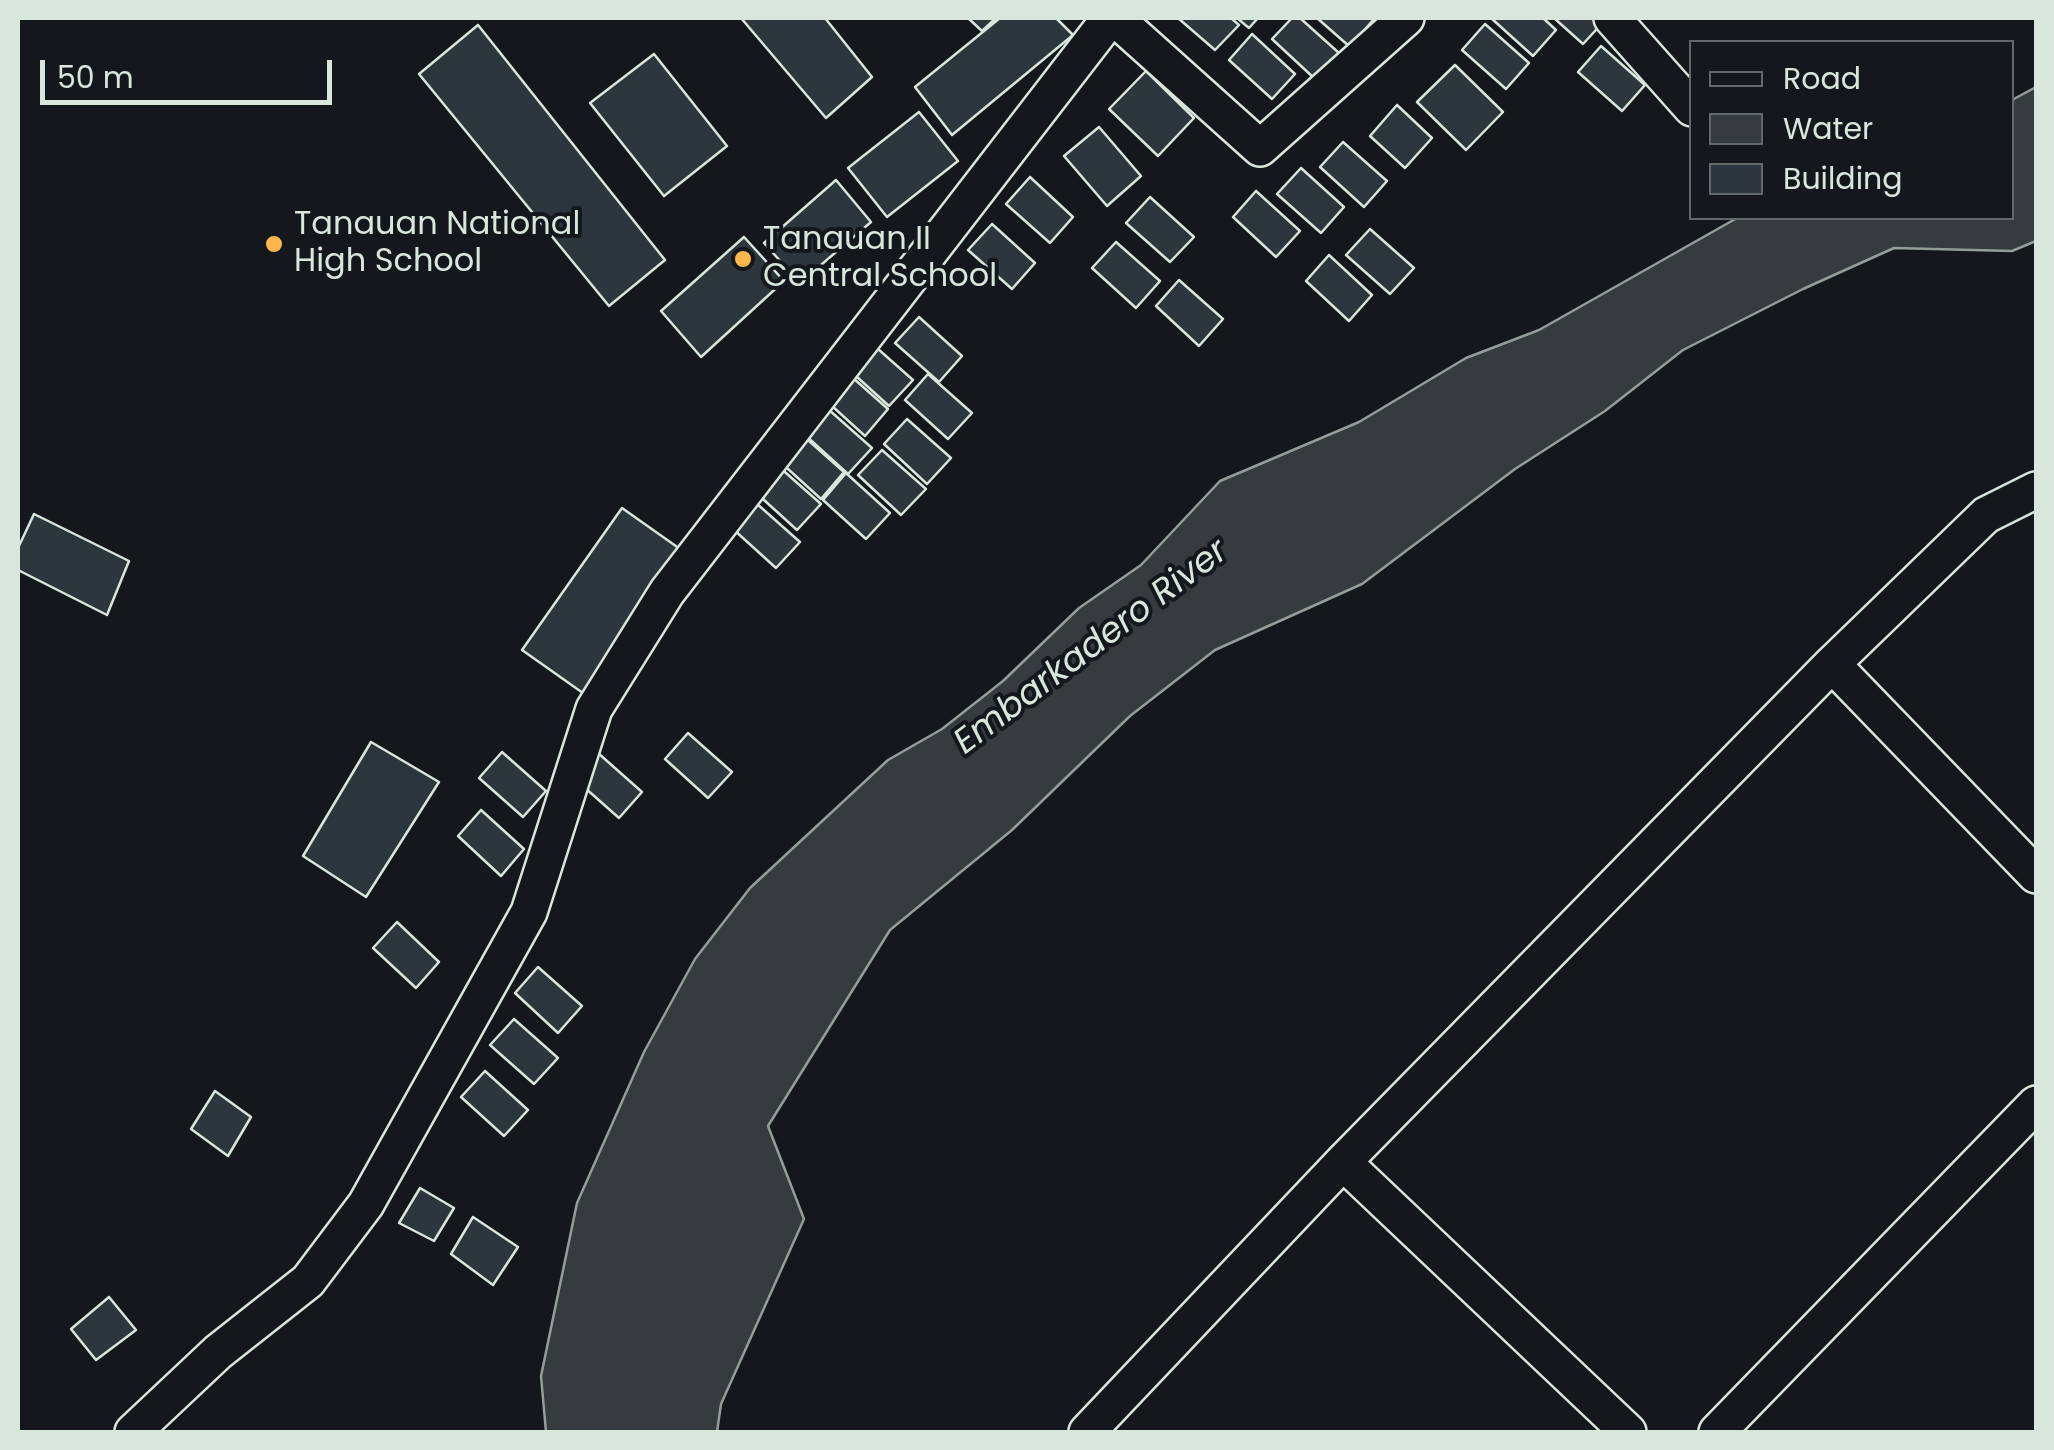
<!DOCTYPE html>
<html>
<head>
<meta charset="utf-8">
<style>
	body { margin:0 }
	#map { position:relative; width:2054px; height:1450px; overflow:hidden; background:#14181c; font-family:Poppins,sans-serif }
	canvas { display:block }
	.frame { position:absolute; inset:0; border:20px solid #d8e6dc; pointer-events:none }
	.legend { position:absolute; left:1689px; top:40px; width:325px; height:180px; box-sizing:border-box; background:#14181c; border:2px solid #626a69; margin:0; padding:12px 18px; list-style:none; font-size:30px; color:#d8e6dc }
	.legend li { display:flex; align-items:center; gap:20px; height:50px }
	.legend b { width:50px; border:2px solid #626a69 }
	.scale { position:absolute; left:40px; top:60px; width:292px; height:45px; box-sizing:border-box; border:5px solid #d8e6dc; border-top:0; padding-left:12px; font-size:30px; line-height:35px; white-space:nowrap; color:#d8e6dc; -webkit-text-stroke:8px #14181c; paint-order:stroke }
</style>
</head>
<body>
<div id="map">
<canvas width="2054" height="1450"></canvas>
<div class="frame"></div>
<ul class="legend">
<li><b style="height:12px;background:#14181c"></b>Road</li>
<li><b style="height:28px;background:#363b3e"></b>Water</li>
<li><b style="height:28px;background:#2c363c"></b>Building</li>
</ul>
<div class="scale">50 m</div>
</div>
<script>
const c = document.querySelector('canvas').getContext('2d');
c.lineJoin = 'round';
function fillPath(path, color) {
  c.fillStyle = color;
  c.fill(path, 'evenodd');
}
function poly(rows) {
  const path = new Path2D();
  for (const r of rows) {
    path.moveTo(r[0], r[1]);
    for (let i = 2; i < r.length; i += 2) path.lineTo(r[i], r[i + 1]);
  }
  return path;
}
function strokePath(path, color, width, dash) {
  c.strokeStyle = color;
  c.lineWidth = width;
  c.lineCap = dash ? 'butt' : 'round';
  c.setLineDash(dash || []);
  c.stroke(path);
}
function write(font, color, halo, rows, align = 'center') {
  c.font = font + ' Poppins,sans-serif';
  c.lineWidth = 8;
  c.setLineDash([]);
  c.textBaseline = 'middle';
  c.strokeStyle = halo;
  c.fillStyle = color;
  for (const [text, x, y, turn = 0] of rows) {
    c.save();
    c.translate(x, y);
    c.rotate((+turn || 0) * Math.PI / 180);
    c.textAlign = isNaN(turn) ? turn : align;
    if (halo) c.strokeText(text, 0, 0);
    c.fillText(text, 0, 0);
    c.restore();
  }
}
const water = poly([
	[2036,87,2036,241,2012,251,1894,248,1803,289,1683,350,1605,411,1515,469,1362,584,1215,650,1130,716,1012,830,890,930,768,1126,804,1219,721,1404,717,1432,546,1432,541,1376,577,1203,644,1052,695,959,750,888,888,760,942,729,1003,681,1079,608,1141,565,1220,481,1359,422,1466,358,1539,330,1737,218,2012,218,2012,100,2036,87]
]);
const building = poly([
	[741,18,825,18,872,77,826,118,741,18],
	[968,18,996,18,982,31,968,18],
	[1000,18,1056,18,1073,35,952,135,915,87,1000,18],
	[1178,18,1231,18,1239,25,1215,50,1178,18],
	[1237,18,1258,18,1249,28,1237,18],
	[1292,18,1300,18,1339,53,1315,79,1272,39,1292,18],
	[1317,18,1370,18,1373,20,1350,47,1317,18],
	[1491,18,1543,18,1556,30,1533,56,1491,18],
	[1554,18,1607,18,1583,44,1554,18],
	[1485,24,1529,63,1506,89,1462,50,1485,24],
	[478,25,665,260,609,306,419,74,478,25],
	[1252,34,1295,74,1272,99,1229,60,1252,34],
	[1601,46,1645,85,1622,111,1578,72,1601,46],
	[654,54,727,146,664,196,590,103,654,54],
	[1455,65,1503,112,1466,150,1417,102,1455,65],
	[1146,71,1194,118,1158,156,1109,109,1146,71],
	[1397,105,1432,138,1405,168,1370,136,1397,105],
	[919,112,958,161,887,217,848,168,919,112],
	[1099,127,1141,176,1107,206,1064,156,1099,127],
	[1343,142,1387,181,1364,207,1320,167,1343,142],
	[1301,168,1344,207,1321,233,1277,194,1301,168],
	[1030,177,1073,217,1050,243,1006,204,1030,177],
	[836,180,871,222,800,283,764,243,836,180],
	[1256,191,1300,231,1276,257,1233,217,1256,191],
	[1150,197,1194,237,1170,262,1126,223,1150,197],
	[992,224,1035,263,1012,289,968,250,992,224],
	[1370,229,1414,268,1390,294,1346,255,1370,229],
	[744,237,784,281,701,357,661,311,744,237],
	[1116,242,1160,281,1136,308,1092,268,1116,242],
	[1329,255,1372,295,1349,321,1306,281,1329,255],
	[1179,280,1223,319,1199,346,1156,306,1179,280],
	[919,317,962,356,939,382,895,343,919,317],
	[869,341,913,380,889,406,846,367,869,341],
	[844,370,888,409,865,436,821,396,844,370],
	[928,374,972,413,948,439,905,400,928,374],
	[828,409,872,448,848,474,805,435,828,409],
	[907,419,951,458,927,484,884,444,907,419],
	[800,433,844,472,821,499,777,459,800,433],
	[882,450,926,489,901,515,858,475,882,450],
	[777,465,821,504,797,530,753,490,777,465],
	[846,473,890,513,866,539,823,500,846,473],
	[756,503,800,542,776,568,733,529,756,503],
	[622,508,690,556,590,698,522,650,622,508],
	[34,514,129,561,107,615,18,570,18,548,34,514],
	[688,733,732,772,708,798,665,759,688,733],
	[371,742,439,782,366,897,303,856,371,742],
	[502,752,546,791,523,817,479,778,502,752],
	[598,753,642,792,619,818,575,779,598,753],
	[481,810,524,849,501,876,458,836,481,810],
	[397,922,439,962,416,988,373,948,397,922],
	[538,967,582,1006,558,1033,515,993,538,967],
	[514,1019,558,1058,534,1084,490,1045,514,1019],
	[485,1071,528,1110,504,1136,461,1097,485,1071],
	[215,1091,251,1117,228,1156,191,1129,215,1091],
	[420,1188,454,1208,434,1241,399,1223,420,1188],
	[473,1217,518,1247,493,1285,451,1254,473,1217],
	[109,1297,136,1330,96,1360,71,1329,109,1297]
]);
const minor = poly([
	[1115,18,1260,148,1406,18],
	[1612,18,1692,108],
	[1832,664,2036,875],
	[1343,1162,1628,1432],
	[133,1432,218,1352,308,1281,366,1204,529,912,594,709,667,592,1110,18],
	[1087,1432,1343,1162,1832,664,1986,515,2036,490],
	[1717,1432,2036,1104]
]);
const markers = [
	[274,244,10,"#ffb74d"],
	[743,259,10,"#ffb74d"]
];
const poiNames = [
	["Tanauan National",294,226],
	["High School",294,263],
	["Tanauan II",763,241],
	["Central School",763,278]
];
const waterNames = [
	["Embarkadero River",1092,648,-37]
];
fillPath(water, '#363b3e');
strokePath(water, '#939e99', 2.5);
fillPath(building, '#2c363c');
strokePath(building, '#d8e6dc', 2.5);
strokePath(minor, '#d8e6dc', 40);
strokePath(minor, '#14181c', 35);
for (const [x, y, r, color] of markers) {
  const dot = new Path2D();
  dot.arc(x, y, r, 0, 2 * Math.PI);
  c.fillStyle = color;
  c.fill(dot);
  strokePath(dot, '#14181c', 4);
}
write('32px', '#d8e6dc', '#14181c', poiNames, 'left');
write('italic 35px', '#d8e6dc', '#14181c', waterNames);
</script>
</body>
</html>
